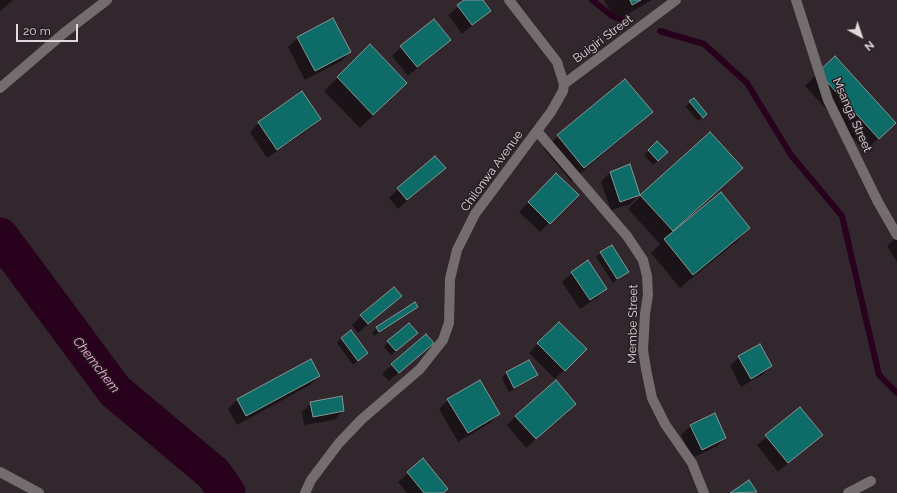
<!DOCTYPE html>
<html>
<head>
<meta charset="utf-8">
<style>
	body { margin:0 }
	#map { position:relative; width:897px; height:493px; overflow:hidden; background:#32272d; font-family:Raleway,sans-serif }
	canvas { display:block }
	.north { position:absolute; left:841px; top:16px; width:40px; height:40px; -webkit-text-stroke:3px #281d23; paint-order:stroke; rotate:140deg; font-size:11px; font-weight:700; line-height:16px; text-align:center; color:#e0d9dd }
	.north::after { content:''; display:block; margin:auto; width:14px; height:18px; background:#e0d9dd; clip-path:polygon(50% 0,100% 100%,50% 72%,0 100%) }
	.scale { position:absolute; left:16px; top:24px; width:62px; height:18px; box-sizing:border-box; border:2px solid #e0d9dd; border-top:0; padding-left:5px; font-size:12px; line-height:14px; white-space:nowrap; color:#e0d9dd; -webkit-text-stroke:3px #281d23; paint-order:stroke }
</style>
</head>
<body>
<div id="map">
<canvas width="897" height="493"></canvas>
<div class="north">N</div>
<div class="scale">20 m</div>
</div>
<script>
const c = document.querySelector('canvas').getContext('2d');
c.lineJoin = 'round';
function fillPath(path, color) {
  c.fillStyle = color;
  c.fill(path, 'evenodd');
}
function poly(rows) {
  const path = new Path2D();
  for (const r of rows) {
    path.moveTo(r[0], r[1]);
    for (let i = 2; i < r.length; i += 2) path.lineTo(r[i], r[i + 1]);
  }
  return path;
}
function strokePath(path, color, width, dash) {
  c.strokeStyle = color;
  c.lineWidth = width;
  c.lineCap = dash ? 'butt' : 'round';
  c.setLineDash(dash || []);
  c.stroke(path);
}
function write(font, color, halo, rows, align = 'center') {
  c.font = font + ' Raleway,sans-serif';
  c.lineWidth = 3;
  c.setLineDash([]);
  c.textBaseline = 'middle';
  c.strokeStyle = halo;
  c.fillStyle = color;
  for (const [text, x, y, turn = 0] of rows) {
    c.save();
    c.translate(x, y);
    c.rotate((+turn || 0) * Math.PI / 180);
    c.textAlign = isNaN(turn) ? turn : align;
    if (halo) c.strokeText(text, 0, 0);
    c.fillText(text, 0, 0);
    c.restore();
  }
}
const shadow = poly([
	[0,0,13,0,0,11],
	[466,0,482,0,490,10,462,34,448,15],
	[604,0,652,0,616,21],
	[298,38,350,52,341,61,305,80,288,47],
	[450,40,408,76,392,56,401,47],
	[370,46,406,83,360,128,324,91],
	[819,72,881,136,865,151,805,86],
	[693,99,706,114,698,121,686,107],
	[651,112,638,125,571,181,544,149,558,136],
	[320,119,311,128,267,158,250,132,259,123],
	[657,142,667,152,653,165,644,155],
	[444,168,398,209,389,198,398,189],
	[610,172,639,195,630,204,611,210,601,182],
	[556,174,577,195,540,232,519,212],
	[728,181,688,218,749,228,736,242,680,288,651,253,660,244,628,209,641,196],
	[897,236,897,262,887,246],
	[601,253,628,271,613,283,596,257],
	[572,273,606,289,597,298,580,309,562,282],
	[400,296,358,333,352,325,361,316],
	[417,307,374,336,372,333,377,328],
	[559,323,585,349,555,379,529,353],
	[426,335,433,343,389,381,382,374],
	[412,337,391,355,384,347,388,342],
	[341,338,367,353,353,365,337,343],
	[739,357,771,366,762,375,741,387,730,366],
	[310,360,319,376,310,385,237,425,228,409,237,400],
	[529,361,537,375,532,379,509,392,502,378,506,373],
	[448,400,499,414,490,423,458,442,439,409],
	[311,403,343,411,334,420,304,425,302,412],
	[800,409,821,435,778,472,757,445],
	[566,413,526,448,507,425,516,416],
	[714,415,725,438,716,447,692,458,681,435,690,426],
	[423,460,443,493,407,493,398,482],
	[749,482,755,492,754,493,732,493]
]);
const stream = poly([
	[592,0,612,16,623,20],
	[660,31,704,44,747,83,791,155,842,216,879,375,897,393]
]);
const river = poly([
	[0,236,115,391,214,474,227,493]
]);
const building = poly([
	[464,0,483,0,491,11,472,25,457,5,464,0],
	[630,0,641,0,632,5,630,0],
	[333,18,351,52,315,71,297,37,333,18],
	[434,19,451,40,417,67,400,46,434,19],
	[370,44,407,83,373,115,337,77,370,44],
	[835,56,896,123,879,139,818,72,835,56],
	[625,79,653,112,584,168,557,135,625,79],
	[302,91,321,119,277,150,258,122,302,91],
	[694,98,707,114,703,118,689,101,694,98],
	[710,132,743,168,673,231,640,195,710,132],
	[657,141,668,152,658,161,648,150,657,141],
	[435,156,446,168,407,200,397,188,435,156],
	[630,164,640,195,620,202,610,172,630,164],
	[556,173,579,195,550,224,528,202,556,173],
	[721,192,750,228,693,275,664,239,721,192],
	[612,245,629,272,617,279,600,252,612,245],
	[588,260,607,289,590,300,571,272,588,260],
	[394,287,402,296,368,324,360,315,394,287],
	[415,302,418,307,379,332,376,327,415,302],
	[559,322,587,349,565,371,537,343,559,322],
	[409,323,418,333,396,351,387,341,409,323],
	[351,330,368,353,358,361,341,338,351,330],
	[426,334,434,343,399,373,391,364,426,334],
	[760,344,772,366,751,379,738,356,760,344],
	[311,359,320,376,246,416,237,399,311,359],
	[529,360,538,375,514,388,506,372,529,360],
	[480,380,500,414,468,433,447,399,480,380],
	[556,380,576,404,536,439,515,416,556,380],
	[342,396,344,411,313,417,310,402,342,396],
	[800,407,823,435,788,463,765,435,800,407],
	[715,413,726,438,702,450,690,425,715,413],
	[423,458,448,489,443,493,424,493,407,472,423,458],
	[749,480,757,492,730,493,749,480]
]);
const minor = poly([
	[796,0,828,100,878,202,897,235],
	[564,84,676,0],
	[0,88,64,33,107,0],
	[537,131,627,236,643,260,647,276,648,295,645,314,643,350,646,369,652,398,665,424,692,463,704,493],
	[0,472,39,493],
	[305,493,311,480,339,443,362,419,420,369,443,340,449,323,450,279,457,250,475,214,551,112,563,91,564,84,557,62,509,0],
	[848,493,871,481]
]);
const streetNames = [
	["Buigiri Street",603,39,-37],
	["Msanga Street",852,115,66],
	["Chilonwa Avenue",492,171,-54],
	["Membe Street",633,324,-89]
];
const waterNames = [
	["Chemchem",96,365,52]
];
fillPath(shadow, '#0007');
strokePath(stream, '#28011c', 6);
strokePath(river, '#28011c', 37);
fillPath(building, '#0d6b68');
strokePath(building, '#869695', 1);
strokePath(minor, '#736d70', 10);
write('12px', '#e0d9dd', '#281d23', streetNames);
write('italic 13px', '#f7aad9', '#281d23', waterNames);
</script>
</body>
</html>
